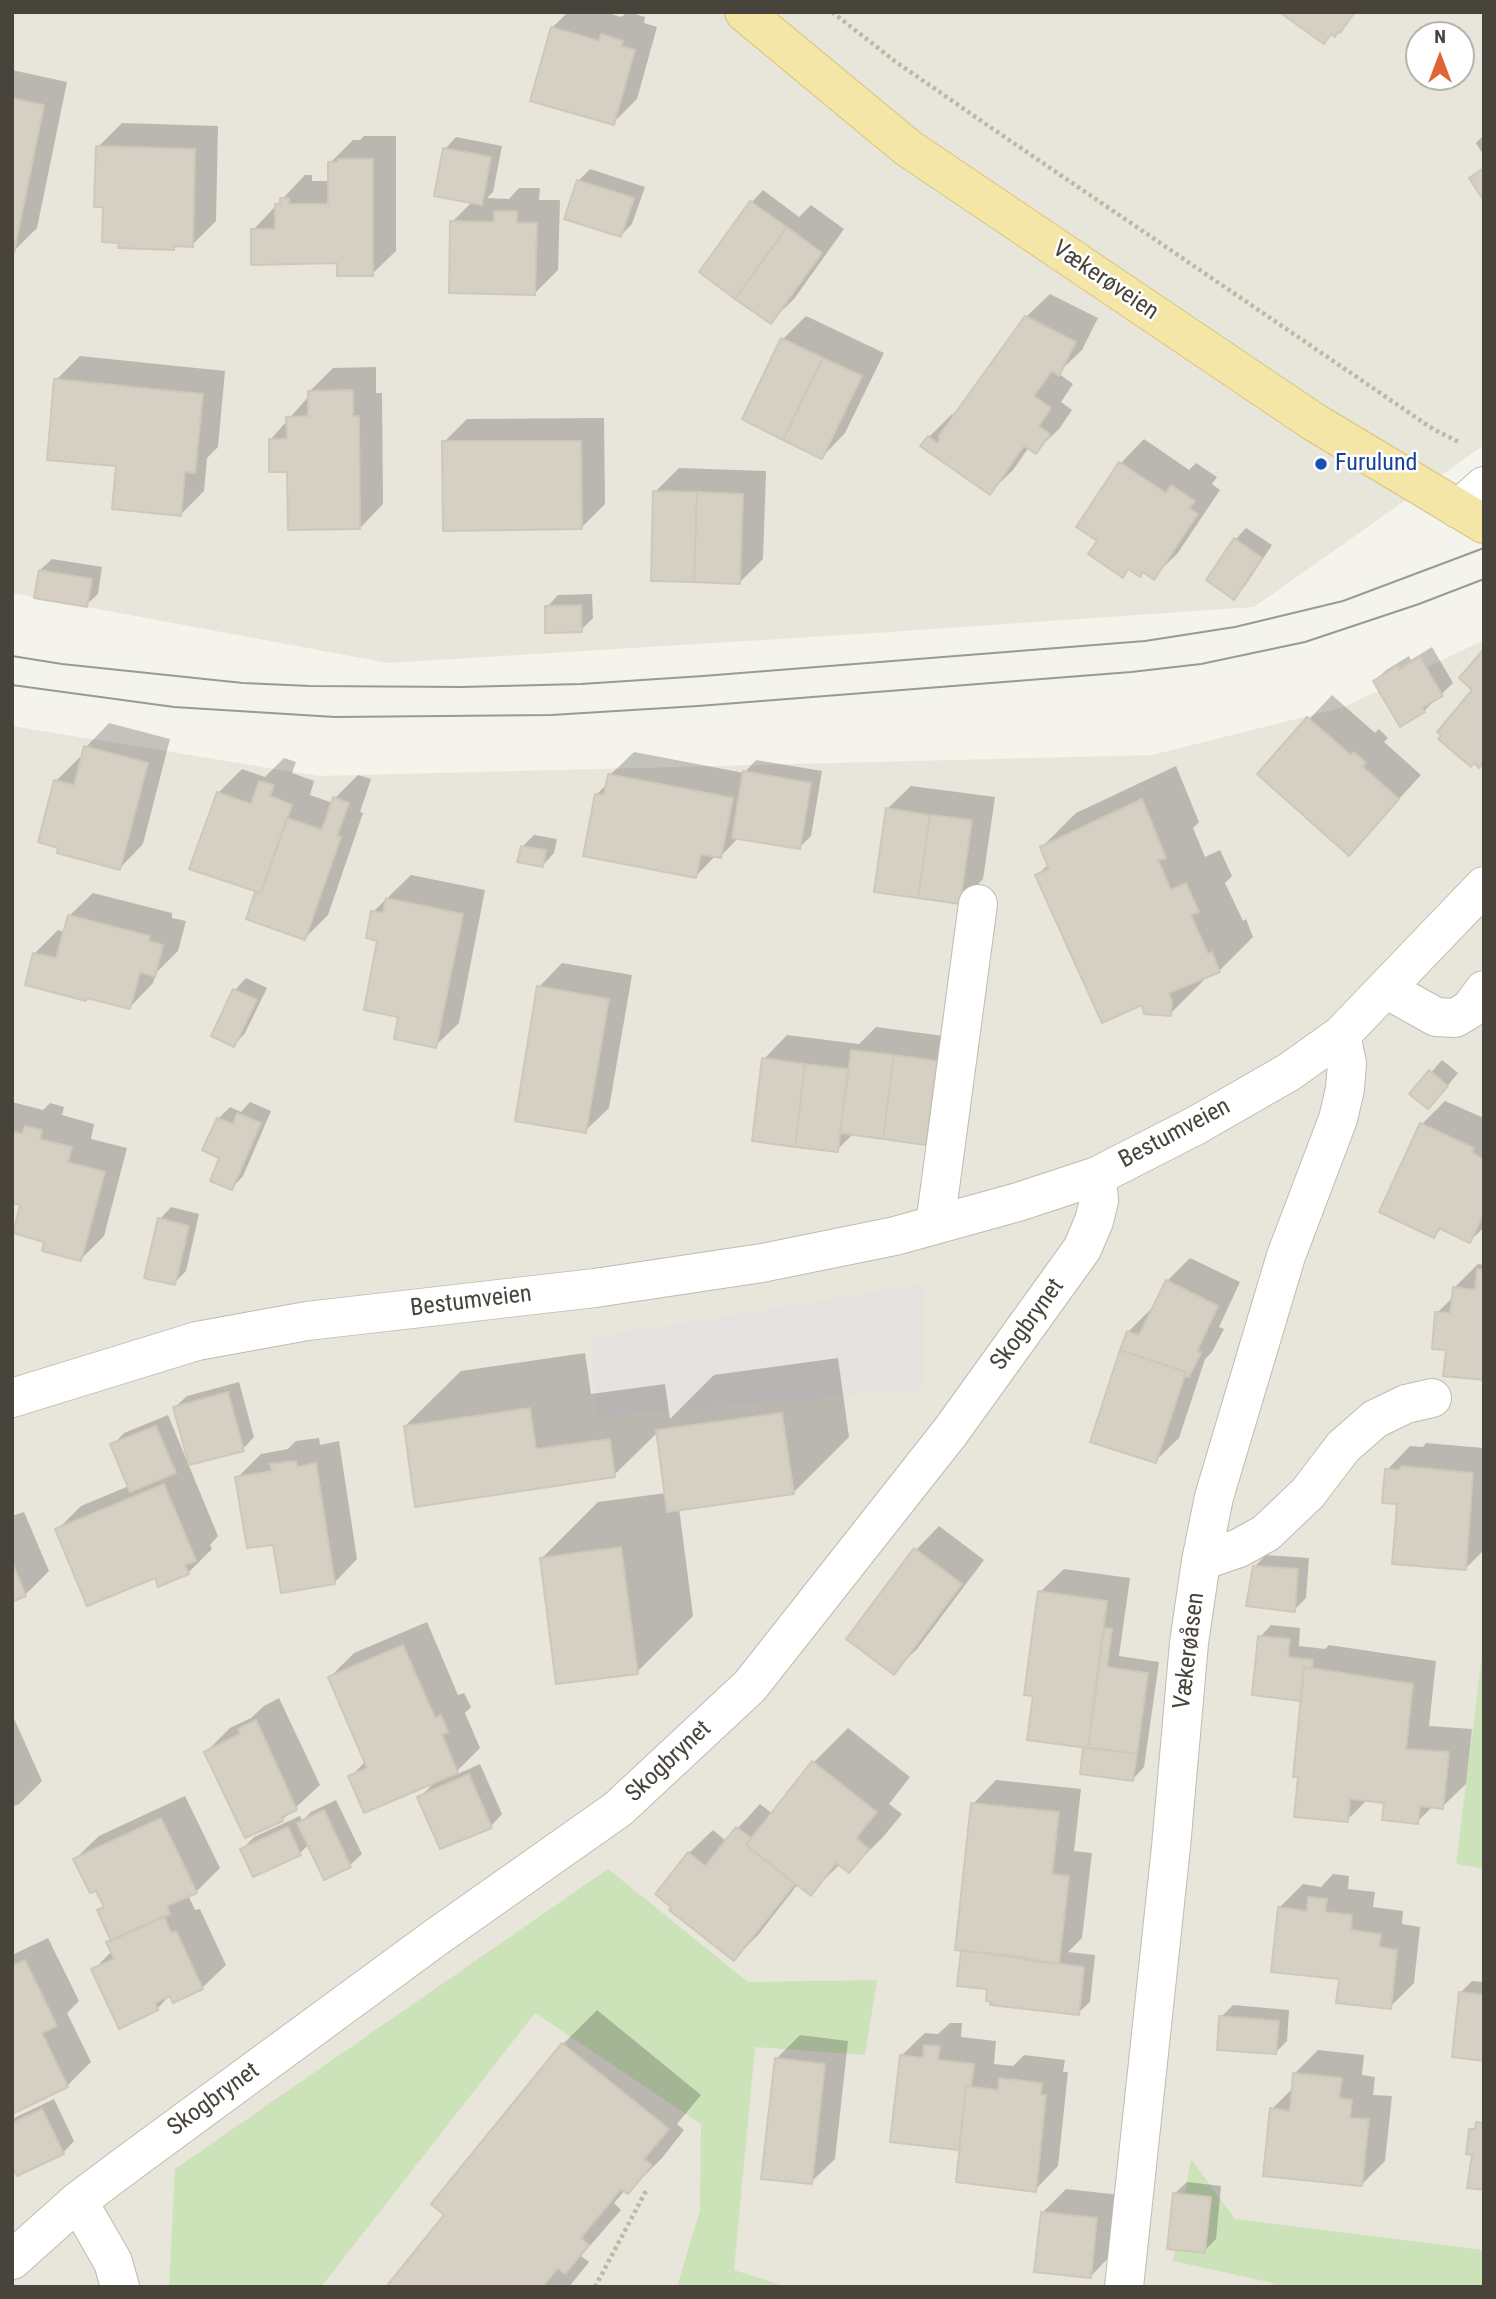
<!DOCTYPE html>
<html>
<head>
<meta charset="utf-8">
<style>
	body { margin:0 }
	#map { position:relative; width:1496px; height:2299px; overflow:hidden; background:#f4f3ec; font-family:"Roboto Condensed",sans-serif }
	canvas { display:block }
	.frame { position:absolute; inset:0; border:14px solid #48443b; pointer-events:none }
	.north { position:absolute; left:1405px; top:21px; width:70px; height:70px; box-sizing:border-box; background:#fff; border:2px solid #b6b4b1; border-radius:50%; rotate:0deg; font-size:19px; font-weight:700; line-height:28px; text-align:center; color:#48443b }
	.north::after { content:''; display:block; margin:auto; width:24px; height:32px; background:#e26336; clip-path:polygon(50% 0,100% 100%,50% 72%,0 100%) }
</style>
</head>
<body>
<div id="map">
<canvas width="1496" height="2299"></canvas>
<div class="frame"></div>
<div class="north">N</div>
</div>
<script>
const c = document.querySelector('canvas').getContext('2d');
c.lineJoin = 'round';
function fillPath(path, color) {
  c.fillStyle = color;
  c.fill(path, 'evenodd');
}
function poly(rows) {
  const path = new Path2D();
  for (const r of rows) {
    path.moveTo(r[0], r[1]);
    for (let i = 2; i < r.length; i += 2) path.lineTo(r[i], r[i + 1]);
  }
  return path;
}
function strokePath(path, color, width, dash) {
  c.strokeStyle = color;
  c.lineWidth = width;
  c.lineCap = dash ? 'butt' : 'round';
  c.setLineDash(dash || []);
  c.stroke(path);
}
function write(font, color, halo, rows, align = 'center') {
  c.font = font + ' "Roboto Condensed",sans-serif';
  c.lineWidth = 5;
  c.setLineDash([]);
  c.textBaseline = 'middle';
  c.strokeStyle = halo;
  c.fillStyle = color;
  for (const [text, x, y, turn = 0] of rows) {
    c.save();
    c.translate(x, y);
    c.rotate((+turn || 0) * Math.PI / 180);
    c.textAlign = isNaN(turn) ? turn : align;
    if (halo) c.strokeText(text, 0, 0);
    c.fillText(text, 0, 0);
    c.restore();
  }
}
const residential = poly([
	[12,12,1484,12,1484,445,1254,607,860,634,388,663,12,593],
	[1419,35,1461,35,1461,77,1419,77],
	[1484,640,1484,2287,12,2287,12,726,318,776,1152,755,1344,707]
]);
const green = poly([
	[1484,1640,1484,1869,1456,1864],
	[608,1869,748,1982,877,1980,865,2055,755,2047,734,2270,787,2287,677,2287,700,2210,701,2124,535,2013,321,2287,169,2287,175,2169],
	[1191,2159,1235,2219,1484,2250,1484,2287,1273,2287,1273,2283,1173,2261]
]);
const parking = poly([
	[924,1284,924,1389,597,1416,590,1338]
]);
const shadow = poly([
	[568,12,604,12,621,17,628,12,645,17,644,23,657,27,637,99,613,123,552,28],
	[12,70,67,82,37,228,14,251],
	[122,123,218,126,216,221,192,245,178,244,174,248,121,241,104,205,98,147],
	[1484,135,1484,156,1476,143],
	[364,136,396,136,396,251,372,274,253,230,305,175,312,175,312,181,330,181,330,163,353,140,360,140],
	[456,137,502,146,493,192,487,198,509,199,519,188,540,188,539,200,560,200,558,270,535,293,452,222,472,202,445,149],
	[590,169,645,187,632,224,621,235,578,181],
	[763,190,799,217,811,205,844,229,794,299,770,322,701,272,752,202],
	[1050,294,1098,318,1082,350,1058,373,1073,384,1061,402,1072,410,1059,429,1035,452,1029,447,1013,470,989,493,929,437,952,414,955,416,1026,317],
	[806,316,884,353,845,433,822,457,783,339],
	[80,356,225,371,218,447,207,458,204,491,180,515,118,465,56,380],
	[376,367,376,393,382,393,383,504,360,528,289,470,271,439,309,396,309,392,333,368],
	[604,418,605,504,581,528,444,442,467,419],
	[1144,439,1189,470,1196,463,1217,477,1212,484,1220,490,1177,554,1153,577,1144,571,1130,568,1123,575,1099,541,1078,527,1121,463],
	[679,468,766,471,763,559,740,582,655,492],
	[1246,528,1272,545,1245,586,1234,597,1235,540],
	[52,559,102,567,98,594,86,605,40,570],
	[592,594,593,618,581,630,547,607,558,595],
	[1432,647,1453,683,1424,711,1375,681,1386,670,1409,656,1411,660],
	[1332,695,1375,733,1379,729,1388,738,1384,742,1421,775,1349,853,1259,773],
	[109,723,170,739,143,844,120,868,56,781,80,757,83,758,86,747],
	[634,752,744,773,756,760,822,771,811,836,799,848,739,837,721,856,716,855,696,876,596,795,609,782,610,775],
	[284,758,296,762,292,773,314,781,310,795,333,803,335,798,358,775,371,779,360,812,363,813,328,915,305,938,248,918,257,890,218,793,242,769,265,777],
	[1176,766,1199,822,1193,828,1205,857,1220,850,1232,876,1225,883,1243,921,1246,919,1253,937,1219,971,1204,977,1204,980,1170,1014,1143,1003,1037,875,1049,864,1042,847,1076,813],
	[911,786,995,797,983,879,960,903,887,809],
	[534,835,557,839,554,853,543,865,522,847],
	[411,875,485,890,459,1023,435,1046,401,1016,373,912],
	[93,893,172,913,172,918,186,921,178,951,156,973,153,983,130,1007,89,996,86,999,34,954,58,930,65,932,69,916],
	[562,963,632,975,609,1108,585,1131,539,987],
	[246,978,267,988,245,1033,234,1045,213,1035,235,990],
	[876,1027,959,1038,949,1120,925,1143,854,1133,837,1150,764,1059,787,1035,859,1044],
	[1442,1060,1458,1073,1440,1095,1412,1094],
	[1445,1101,1484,1118,1484,1227,1470,1241,1442,1228,1434,1236,1422,1124],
	[12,1102,43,1110,50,1103,64,1107,62,1115,94,1124,91,1139,127,1148,104,1236,81,1259,46,1241,22,1204,12,1201],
	[250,1102,271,1111,243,1176,232,1188,222,1157,218,1119,230,1107,241,1112],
	[171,1207,199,1214,186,1271,174,1283,160,1219],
	[1190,1258,1240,1282,1219,1327,1224,1329,1212,1352,1205,1359,1179,1438,1155,1461,1128,1332,1152,1308,1154,1309,1167,1281],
	[1478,1264,1484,1265,1484,1379,1448,1348,1437,1313,1453,1297,1454,1288],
	[585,1353,591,1394,665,1384,670,1419,714,1375,838,1358,849,1437,793,1493,679,1508,693,1616,637,1672,542,1558,598,1502,666,1493,658,1432,614,1475,405,1426,461,1371],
	[239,1382,254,1437,243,1449,175,1407,187,1396],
	[168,1415,218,1536,210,1545,212,1549,188,1573,156,1575,57,1530,81,1506,129,1486,113,1445,124,1433],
	[319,1438,320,1445,339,1441,357,1559,334,1583,275,1543,237,1478,261,1454,288,1449,296,1441],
	[1426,1443,1484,1448,1484,1550,1465,1569,1399,1502,1387,1470,1410,1446,1423,1447],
	[24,1512,49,1571,25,1595,12,1600,12,1516],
	[939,1526,984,1560,917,1649,893,1672,916,1550],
	[1266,1555,1309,1558,1306,1598,1294,1610,1254,1567],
	[1064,1569,1130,1578,1119,1656,1159,1662,1144,1767,1133,1779,1085,1746,1035,1694,1040,1592],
	[427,1622,458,1695,464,1693,471,1707,465,1713,480,1748,451,1777,480,1764,502,1814,491,1826,419,1798,437,1780,350,1777,366,1761,330,1677,354,1653],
	[1271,1625,1300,1628,1299,1646,1325,1649,1329,1645,1436,1661,1429,1726,1472,1729,1466,1784,1442,1807,1433,1806,1417,1822,1386,1801,1368,1799,1347,1820,1300,1775,1302,1700,1260,1637],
	[279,1698,320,1785,282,1820,206,1752,230,1728,251,1718,264,1706],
	[12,1714,42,1781,19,1804,12,1807],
	[848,1728,910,1777,889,1804,902,1814,883,1837,849,1871,840,1864,810,1894,798,1884,758,1935,734,1959,689,1853,713,1830,726,1841,760,1804,773,1814,814,1762],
	[996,1780,1081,1789,1074,1851,1092,1853,1082,1938,1068,1952,1095,1955,1090,2002,1078,2013,989,1988,959,1984,973,1804],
	[185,1796,220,1868,196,1892,188,1895,195,1910,200,1909,226,1965,202,1988,171,1994,157,2009,93,1970,112,1951,112,1938,99,1910,105,1905,75,1859,99,1836],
	[336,1800,362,1854,350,1865,309,1844,300,1853,242,1849,254,1837,300,1816,302,1821,311,1812],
	[1333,1874,1349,1876,1348,1889,1375,1892,1373,1907,1403,1911,1402,1924,1420,1927,1414,1983,1390,2007,1341,1978,1279,1908,1303,1884,1321,1887],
	[48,1938,79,2001,67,2013,91,2062,67,2086,12,2104,12,1955],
	[1472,1981,1484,1982,1484,2059,1460,1993],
	[1233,2005,1289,2010,1287,2041,1275,2053,1221,2017],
	[597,2010,701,2095,677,2124,684,2130,662,2158,628,2192,625,2190,614,2203,621,2210,581,2256,589,2262,569,2287,389,2287,447,2215,433,2203,563,2044],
	[950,2023,962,2023,961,2037,996,2041,994,2064,1013,2066,1024,2055,1065,2060,1063,2072,1068,2072,1058,2166,1035,2190,961,2148,892,2141,901,2056,925,2033,938,2034],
	[800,2035,848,2041,835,2159,811,2182,776,2059],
	[1318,2050,1364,2055,1362,2075,1375,2077,1373,2095,1392,2096,1385,2161,1362,2184,1272,2109,1294,2087,1295,2073],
	[54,2099,74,2141,63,2153,12,2162,12,2119],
	[1187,2182,1221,2186,1216,2239,1204,2251,1175,2193],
	[1066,2189,1120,2195,1114,2252,1091,2276,1042,2213]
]);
const building = poly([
	[1279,12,1355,12,1340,33,1338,32,1335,37,1331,34,1324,44,1279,12],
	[551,27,599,41,601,34,623,41,621,46,635,50,614,125,530,101,551,27],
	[12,98,44,105,14,253,12,253,12,98],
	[96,146,195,149,193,247,174,246,174,250,118,248,119,243,102,242,103,207,94,207,96,146],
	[443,148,491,157,482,205,434,196,443,148],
	[338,159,373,159,373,276,337,276,337,263,251,265,251,229,275,229,275,204,280,204,280,198,289,198,289,204,328,204,328,162,338,162,338,159],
	[1484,168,1484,201,1469,178,1484,168],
	[577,180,634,198,621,237,564,219,577,180],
	[750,201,787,227,735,299,699,272,750,201],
	[494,211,517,211,517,223,537,223,535,295,449,293,450,221,494,222,494,211],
	[787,227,822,253,771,324,735,299,787,227],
	[1025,316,1076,342,1059,376,1052,371,1034,396,1051,408,1039,426,1050,434,1036,454,1024,446,990,495,920,446,928,436,937,443,940,439,938,437,1025,316],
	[781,338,823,358,783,440,742,419,781,338],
	[823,358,862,376,822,459,783,440,823,358],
	[54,379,203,394,195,473,185,472,181,516,112,509,116,466,47,460,54,379],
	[353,390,353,416,359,416,360,529,288,530,287,472,269,472,269,439,287,439,286,417,308,416,308,391,353,390],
	[442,441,581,441,582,529,443,531,442,441],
	[1119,462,1166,493,1171,485,1195,501,1189,508,1198,514,1154,580,1143,572,1140,577,1128,569,1123,578,1088,554,1097,541,1076,527,1119,462],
	[653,491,697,492,694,582,651,581,653,491],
	[697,492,743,494,740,584,694,582,697,492],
	[1234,538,1262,558,1234,600,1206,580,1234,538],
	[39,570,92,579,87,607,34,598,39,570],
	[581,605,582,632,545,633,545,606,581,605],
	[1484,649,1484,762,1479,768,1474,763,1471,767,1438,739,1441,735,1437,732,1472,690,1459,678,1484,649],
	[1420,657,1443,696,1422,708,1425,712,1400,727,1373,681,1397,666,1399,670,1420,657],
	[1307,717,1351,755,1354,752,1366,763,1362,766,1399,799,1349,856,1257,774,1307,717],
	[84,746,148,763,120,870,57,853,58,848,38,842,54,780,74,785,84,746],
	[743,771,811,783,800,849,732,838,743,771],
	[608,774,733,798,721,858,701,854,696,878,583,856,595,794,604,795,608,774],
	[259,781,274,785,270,796,292,805,261,893,189,869,217,792,251,804,259,781],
	[333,797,349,803,337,836,341,837,305,940,246,919,255,892,261,893,287,818,322,830,333,797],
	[1142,799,1166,858,1158,860,1171,890,1186,883,1199,912,1191,915,1208,954,1212,952,1220,972,1169,993,1172,1001,1171,1016,1144,1014,1142,1005,1102,1023,1035,875,1049,869,1040,847,1142,799],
	[886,808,930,815,918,898,874,892,886,808],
	[930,815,972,820,960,904,918,898,930,815],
	[521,846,546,850,543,867,517,862,521,846],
	[386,898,463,914,436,1048,394,1039,398,1017,364,1010,377,941,366,938,371,911,383,913,386,898],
	[68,915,150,936,149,941,163,945,155,977,140,972,130,1009,87,998,86,1001,25,985,33,953,56,958,68,915],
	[537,986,609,999,586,1133,515,1121,537,986],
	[233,989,257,1000,234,1047,211,1036,233,989],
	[851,1050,894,1055,883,1139,840,1133,851,1050],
	[894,1055,937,1061,926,1145,883,1139,894,1055],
	[762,1058,805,1064,795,1147,752,1141,762,1058],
	[805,1064,848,1069,838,1152,795,1147,805,1064],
	[1429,1070,1448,1086,1428,1109,1409,1094,1429,1070],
	[237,1113,261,1123,232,1190,210,1181,219,1158,202,1150,217,1118,233,1124,237,1113],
	[1420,1123,1474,1148,1472,1152,1484,1160,1484,1213,1470,1243,1439,1228,1434,1238,1379,1212,1420,1123],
	[25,1126,42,1130,40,1139,72,1147,68,1162,105,1172,81,1261,42,1251,44,1242,13,1233,20,1205,12,1203,12,1131,22,1134,25,1126],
	[158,1218,189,1226,175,1285,144,1278,158,1218],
	[1477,1269,1484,1270,1484,1380,1443,1376,1446,1350,1432,1349,1435,1312,1450,1313,1453,1287,1475,1290,1477,1269],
	[1166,1280,1218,1306,1197,1351,1201,1353,1189,1377,1184,1376,1186,1372,1120,1350,1127,1331,1139,1335,1166,1280],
	[1120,1350,1186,1372,1156,1463,1090,1442,1120,1350],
	[228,1392,244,1451,189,1465,173,1407,228,1392],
	[530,1408,536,1449,610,1439,615,1477,415,1507,404,1426,530,1408],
	[782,1413,794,1494,667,1512,656,1430,782,1413],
	[156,1426,176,1473,130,1492,110,1444,156,1426],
	[296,1461,297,1467,316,1463,335,1584,281,1593,273,1545,247,1548,235,1477,272,1471,270,1464,296,1461],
	[1401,1466,1473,1473,1466,1570,1392,1564,1397,1504,1382,1503,1385,1469,1400,1470,1401,1466],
	[164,1484,196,1561,185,1565,189,1574,158,1587,155,1578,87,1606,55,1529,164,1484],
	[621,1547,638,1674,556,1684,540,1558,621,1547],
	[914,1548,962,1584,894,1675,846,1639,914,1548],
	[12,1562,26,1596,12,1602,12,1562],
	[1253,1566,1298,1569,1295,1612,1246,1606,1253,1566],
	[1038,1591,1107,1601,1088,1748,1027,1740,1033,1696,1024,1695,1038,1591],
	[1104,1628,1112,1629,1107,1667,1148,1673,1137,1754,1088,1748,1104,1628],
	[1258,1636,1290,1639,1288,1657,1313,1660,1312,1669,1304,1667,1301,1701,1252,1695,1258,1636],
	[403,1645,435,1718,441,1715,448,1732,442,1735,458,1773,364,1813,348,1776,367,1768,328,1677,403,1645],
	[1304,1667,1413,1684,1406,1749,1449,1752,1443,1809,1420,1806,1418,1824,1382,1820,1384,1803,1350,1799,1348,1822,1294,1817,1298,1777,1293,1777,1304,1667],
	[256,1720,297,1810,282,1817,283,1821,245,1838,204,1752,240,1734,238,1729,256,1720],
	[1083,1747,1137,1754,1133,1781,1080,1774,1083,1747],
	[812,1761,877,1812,856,1838,869,1849,849,1873,836,1863,811,1896,746,1845,812,1761],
	[469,1774,492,1828,440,1849,417,1797,469,1774],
	[971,1803,1059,1812,1052,1874,1069,1876,1059,1964,1025,1960,1025,1957,955,1950,971,1803],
	[324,1810,351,1867,324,1880,297,1823,324,1810],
	[161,1818,197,1893,167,1906,170,1914,111,1941,97,1910,104,1907,96,1891,90,1893,73,1859,161,1818],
	[288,1827,301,1855,253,1877,240,1849,288,1827],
	[736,1827,751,1838,746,1845,795,1884,734,1961,669,1910,672,1908,655,1894,688,1852,705,1866,736,1827],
	[1308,1897,1327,1899,1325,1912,1352,1915,1351,1930,1381,1934,1379,1947,1397,1950,1391,2009,1336,2003,1339,1979,1271,1972,1278,1907,1307,1911,1308,1897],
	[164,1916,171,1933,176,1931,203,1989,173,2003,170,1996,155,2003,158,2010,119,2029,91,1969,114,1959,106,1942,164,1916],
	[961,1950,1084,1967,1079,2015,990,2005,991,2002,986,2001,987,1989,957,1986,961,1950],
	[25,1960,57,2026,42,2033,68,2087,14,2113,12,2108,12,1966,25,1960],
	[1459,1992,1484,1995,1484,2061,1452,2057,1459,1992],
	[1219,2016,1279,2021,1276,2054,1217,2050,1219,2016],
	[562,2043,669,2129,644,2159,652,2165,628,2194,621,2189,581,2238,589,2245,565,2274,558,2268,543,2287,386,2287,444,2215,431,2204,562,2043],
	[924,2045,940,2046,938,2060,974,2064,971,2087,966,2086,959,2150,890,2142,900,2055,923,2058,924,2045],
	[775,2058,825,2064,812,2184,761,2179,775,2058],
	[1293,2073,1342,2078,1339,2098,1352,2100,1350,2118,1369,2119,1362,2186,1263,2176,1270,2108,1290,2111,1293,2073],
	[999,2078,1042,2083,1041,2095,1046,2095,1036,2192,956,2182,966,2086,998,2090,999,2078],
	[42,2109,64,2154,17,2176,12,2166,12,2123,42,2109],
	[1476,2122,1484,2123,1484,2190,1467,2188,1472,2155,1466,2154,1469,2129,1475,2129,1476,2122],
	[1173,2193,1211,2197,1205,2253,1167,2249,1173,2193],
	[1041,2212,1097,2218,1091,2278,1034,2272,1041,2212]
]);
const path = poly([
	[832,12,896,62,993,129,1433,429,1461,443],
	[595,2287,647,2189]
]);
const minor = poly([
	[1458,509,1484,486],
	[1386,989,1436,1017,1455,1018,1470,1009,1484,990],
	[935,1225,978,904],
	[12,1398,197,1341,307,1321,595,1288,762,1263,895,1236,1018,1202,1097,1176,1195,1126,1289,1072,1341,1035,1484,886],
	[1201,1561,1239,1548,1266,1533,1308,1493,1343,1447,1375,1419,1406,1404,1432,1398],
	[78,2201,113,2262,120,2287],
	[12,2260,78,2201,126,2165,435,1938,618,1809,750,1686,951,1431,1082,1249,1094,1221,1099,1201,1097,1176],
	[1124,2287,1171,1847,1189,1643,1201,1561,1214,1497,1286,1256,1338,1119,1345,1089,1347,1063,1341,1035]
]);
const major = poly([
	[744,12,908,148,1314,422,1484,524]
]);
const tram = poly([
	[12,656,62,664,243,683,310,686,461,687,581,684,703,676,1145,641,1235,627,1343,601,1484,548],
	[12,685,174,707,335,717,551,715,698,706,1131,672,1201,664,1305,642,1419,604,1484,579]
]);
const markers = [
	[1321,464,7,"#1a4fb4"]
];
const streetNames = [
	["Vækerøveien",1105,281,34],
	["Bestumveien",1175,1134,-28],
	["Bestumveien",471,1302,-7],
	["Skogbrynet",1028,1325,-54],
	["Vækerøåsen",1190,1651,-83],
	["Skogbrynet",669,1762,-43],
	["Skogbrynet",214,2100,-36]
];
const transitNames = [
	["Furulund",1335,464]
];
fillPath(residential, '#e8e5db');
fillPath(green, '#cce3ba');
fillPath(parking, '#e4e3e0');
fillPath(shadow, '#0003');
fillPath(building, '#d5d0c3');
strokePath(building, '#cfc8b7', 2);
strokePath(minor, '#bfbbb0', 40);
strokePath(major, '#d7c578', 40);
strokePath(path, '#bfb8a3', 4.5, [3.5, 3.5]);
strokePath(minor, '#fff', 38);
strokePath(major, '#f3e6a7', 38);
strokePath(tram, '#999', 2);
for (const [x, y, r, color] of markers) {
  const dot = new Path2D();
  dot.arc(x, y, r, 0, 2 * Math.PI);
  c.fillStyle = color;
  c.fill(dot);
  strokePath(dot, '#fff', 2.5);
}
write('24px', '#48443b', '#fff', streetNames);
write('24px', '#164399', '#fff', transitNames, 'left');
</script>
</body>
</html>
